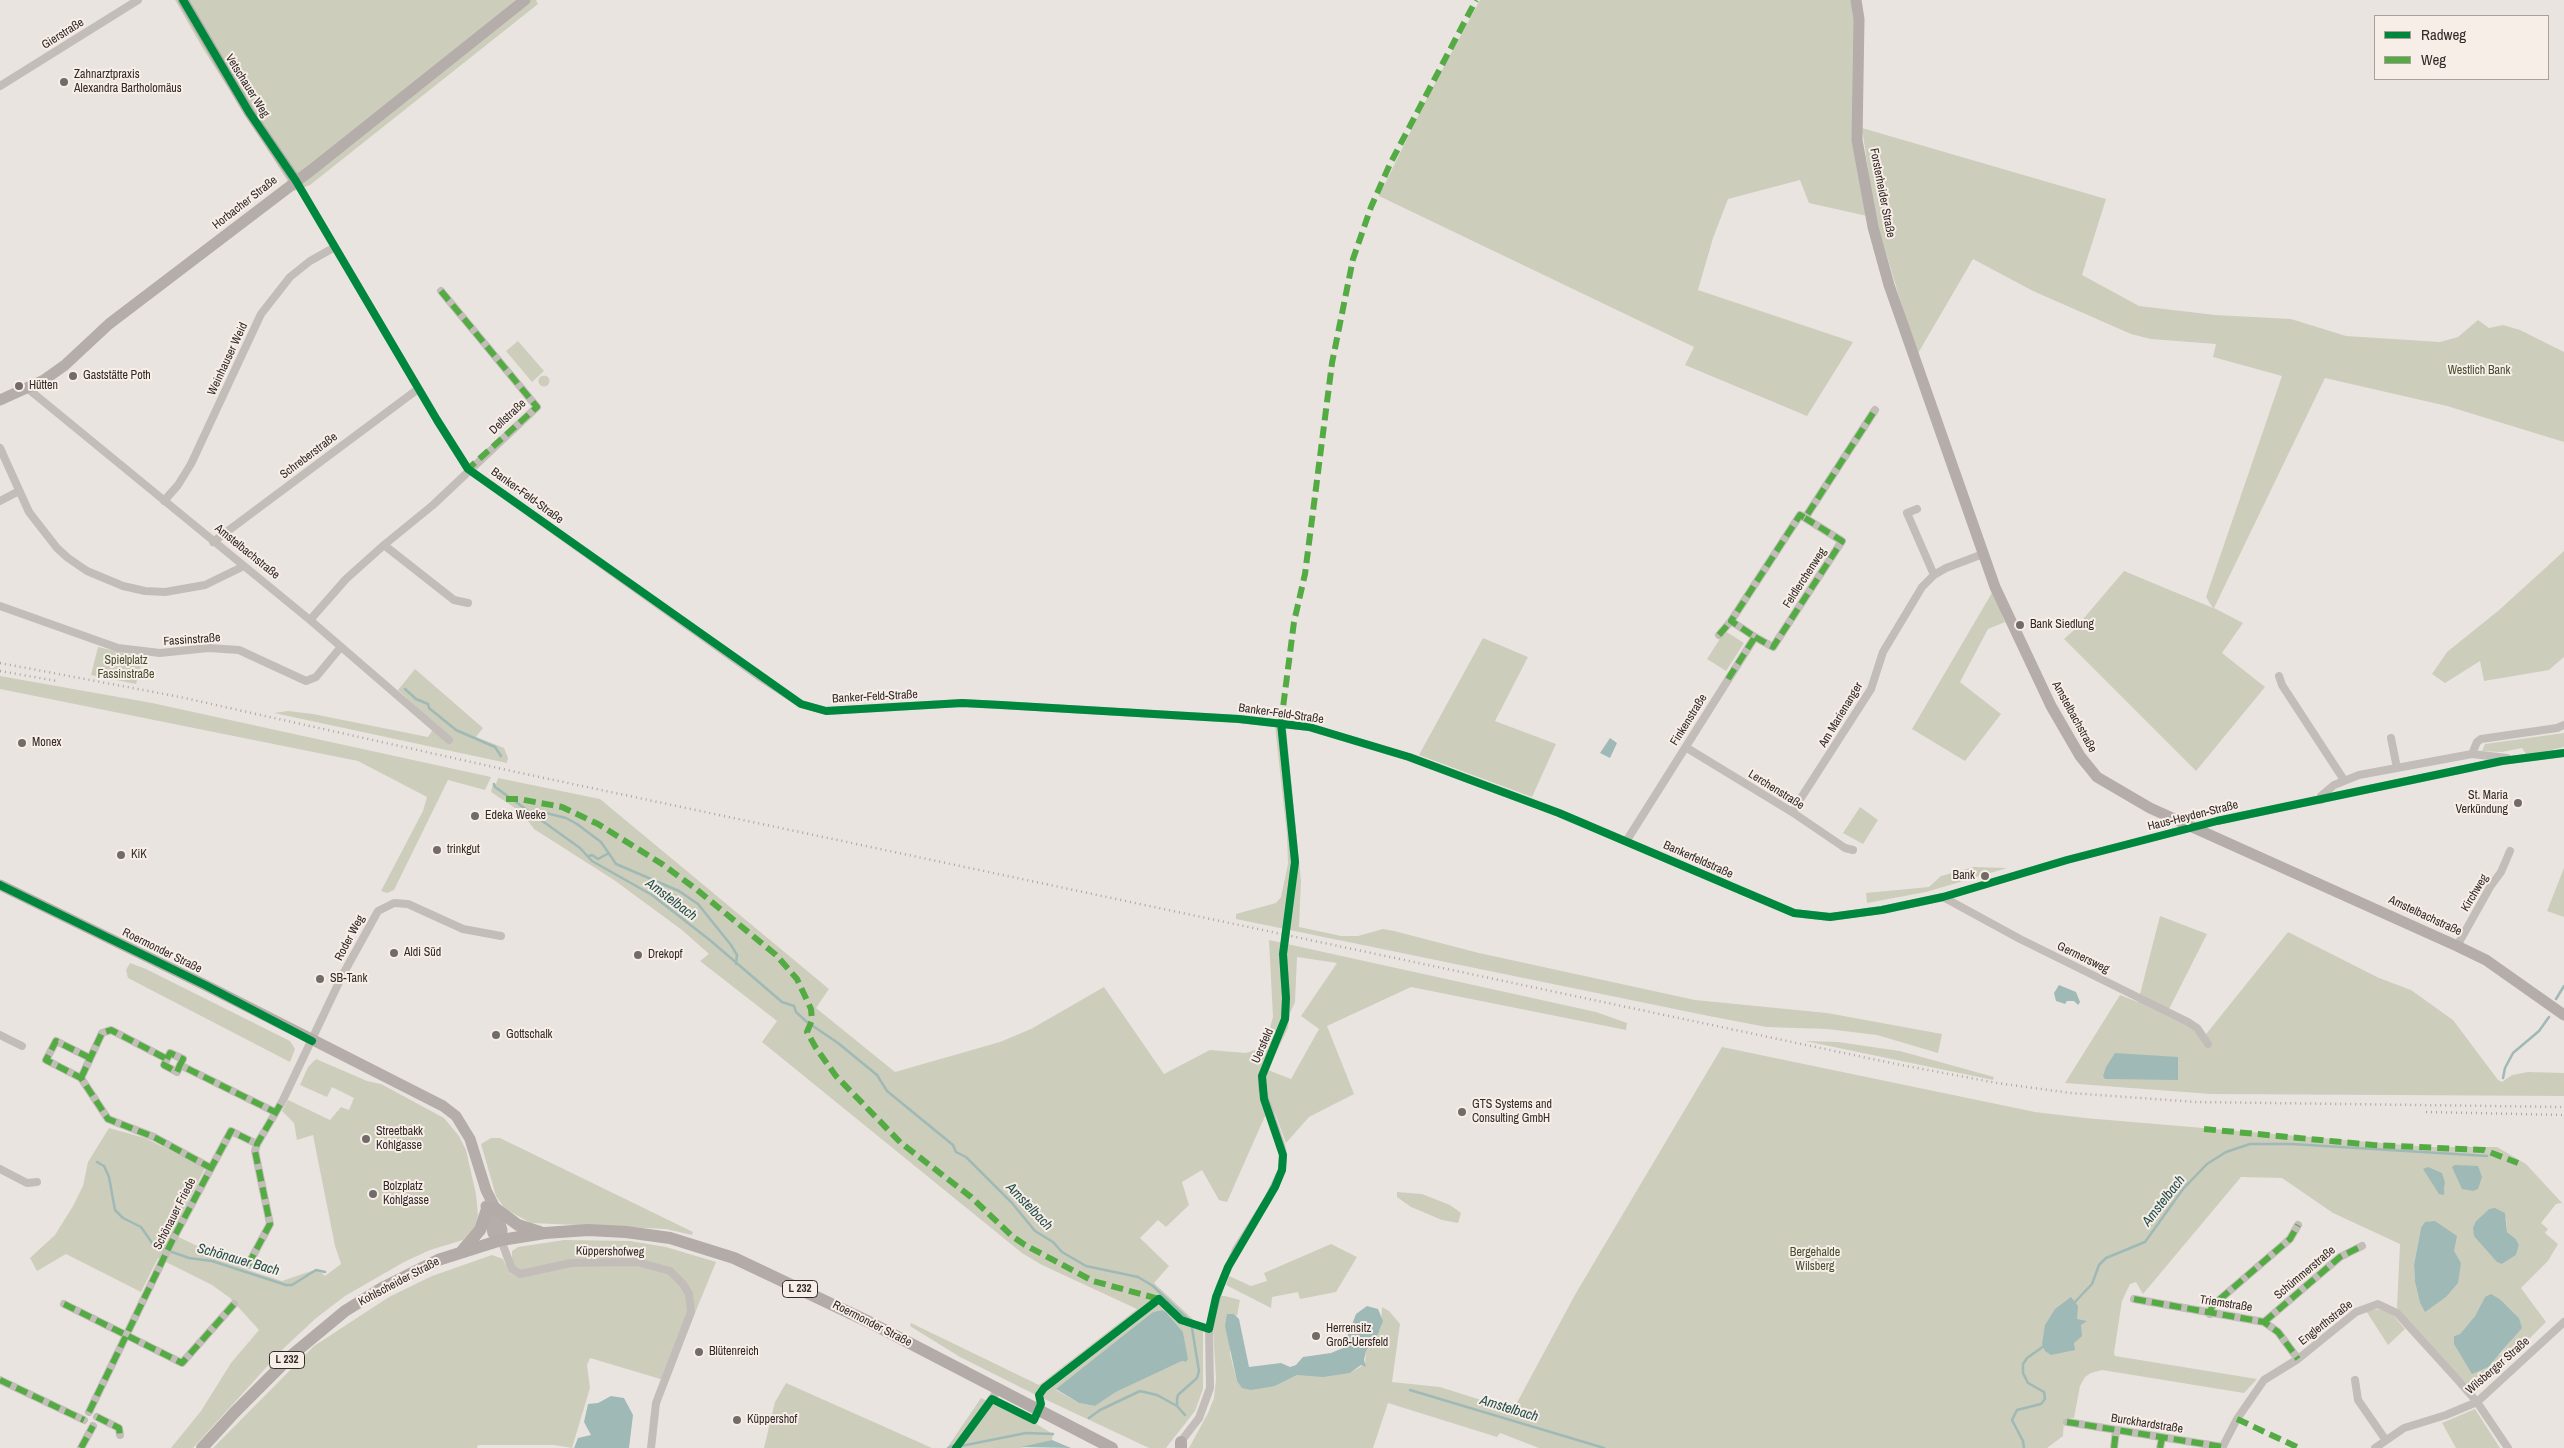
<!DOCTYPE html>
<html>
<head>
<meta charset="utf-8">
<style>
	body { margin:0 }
	#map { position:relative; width:2564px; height:1448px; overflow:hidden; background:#eae4e0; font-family:"Archivo Narrow",sans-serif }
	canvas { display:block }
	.legend { position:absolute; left:2374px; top:15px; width:175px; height:65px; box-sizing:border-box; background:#f7eee8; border:1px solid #a9a09b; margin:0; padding:6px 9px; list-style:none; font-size:15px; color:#332a28 }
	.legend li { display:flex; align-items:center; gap:10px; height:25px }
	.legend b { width:25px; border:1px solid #a9a09b }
</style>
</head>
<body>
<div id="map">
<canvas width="2564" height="1448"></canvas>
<ul class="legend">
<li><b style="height:6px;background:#00873e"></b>Radweg</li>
<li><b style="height:6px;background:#54ab44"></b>Weg</li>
</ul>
</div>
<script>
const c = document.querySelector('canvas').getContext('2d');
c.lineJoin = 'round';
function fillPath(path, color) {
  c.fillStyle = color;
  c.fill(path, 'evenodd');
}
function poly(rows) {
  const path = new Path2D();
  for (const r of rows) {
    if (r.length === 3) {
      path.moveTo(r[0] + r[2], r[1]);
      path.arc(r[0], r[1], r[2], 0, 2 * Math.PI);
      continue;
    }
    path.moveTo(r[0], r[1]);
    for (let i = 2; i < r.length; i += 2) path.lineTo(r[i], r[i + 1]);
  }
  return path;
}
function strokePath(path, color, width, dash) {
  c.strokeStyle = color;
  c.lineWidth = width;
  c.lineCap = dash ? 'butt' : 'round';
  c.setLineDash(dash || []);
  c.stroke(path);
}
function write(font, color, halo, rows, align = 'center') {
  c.font = font + ' "Archivo Narrow",sans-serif';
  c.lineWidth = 4;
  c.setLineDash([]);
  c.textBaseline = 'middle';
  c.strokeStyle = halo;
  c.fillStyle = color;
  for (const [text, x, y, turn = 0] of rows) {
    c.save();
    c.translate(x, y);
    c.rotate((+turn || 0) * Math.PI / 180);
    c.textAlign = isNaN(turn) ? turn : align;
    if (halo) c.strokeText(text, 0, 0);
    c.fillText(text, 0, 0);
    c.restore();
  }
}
const green = poly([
	[175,0,536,0,538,4,310,185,294,191,202,47],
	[1480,0,1853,0,1867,216,1809,203,1800,180,1728,199,1713,238,1698,290,1853,342,1807,416,1685,365,1694,347,1379,196,1425,102],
	[1862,128,2106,199,2082,275,2139,306,2215,315,2291,319,2346,336,2440,342,2458,337,2478,320,2489,328,2503,325,2520,330,2564,352,2564,442,2447,406,2325,378,2214,608,2243,623,2222,653,2265,687,2196,771,2064,639,2073,631,2124,571,2213,608,2206,597,2282,376,2213,357,2216,344,2151,339,2131,334,2033,291,1973,259,1917,355,1875,217],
	[518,341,544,371,532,382,506,351],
	[544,381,5.5],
	[2564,551,2564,657,2549,670,2484,681,2480,661,2445,683,2432,674,2447,652,2498,611],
	[1993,591,2005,622,1988,629,1960,682,2001,714,1965,761,1912,729],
	[1725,631,1744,643,1726,671,1707,659],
	[1483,638,1528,657,1495,721,1556,744,1532,797,1419,755],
	[98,647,143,657,136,684,91,675],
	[415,669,483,728,476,737,504,748,508,758,507,763,274,713,288,711,313,714,428,737,436,725,398,690],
	[0,676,152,703,491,777,485,790,448,780,394,890,387,893,381,891,423,811,427,797,358,761,0,689],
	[1275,726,1286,727,1301,881,1299,927,1341,936,1358,936,1383,929,1394,931,1479,953,1695,1000,1827,1013,1942,1034,1938,1053,1877,1035,1827,1029,1766,1027,1704,1015,1236,919,1236,914,1276,903,1281,897,1288,864,1287,835],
	[2564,733,2564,747,2538,753,2526,754,2522,748,2502,752,2482,751,2485,744],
	[498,778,600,799,829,989,816,1008,895,1072,1000,1042,1031,1029,1104,987,1164,1074,1210,1050,1246,1053,1258,1049,1268,1035,1273,1017,1269,940,1596,1012,1627,1023,1626,1030,1411,987,1327,1026,1354,1094,1309,1117,1286,1143,1275,1113,1265,1116,1227,1202,1219,1200,1202,1170,1182,1182,1189,1205,1166,1227,1158,1220,1140,1238,1169,1266,1154,1283,1198,1324,1197,1329,1203,1331,1203,1389,1195,1411,1166,1448,1149,1448,1036,1395,960,1357,910,1326,911,1323,1039,1385,1137,1309,1042,1265,1022,1253,762,1042,777,1021,700,961,709,954,682,930,614,880,534,829,521,812,491,792,493,783,496,784],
	[1297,957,1337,963,1301,1016,1319,1029,1291,1079,1268,1070,1288,1028,1290,1013,1295,1002],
	[1162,1310,1166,1312,1183,1332,1187,1355,1186,1362,1182,1361,1116,1392,1095,1406,1079,1403,1056,1390,1153,1312],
	[1860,807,1878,820,1863,844,1843,833],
	[1974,867,2007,868,1926,892,1867,903,1866,893,1929,887,1941,876],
	[2564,868,2564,917,2547,911],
	[2160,916,2207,934,2166,1015,2191,1027,2203,1038,2288,932,2379,978,2411,990,2453,1020,2498,1080,2502,1082,2512,1075,2528,1072,2564,1073,2564,1096,2211,1094,2065,1083,2120,995,2138,1002],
	[130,963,146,969,290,1041,295,1049,290,1062,128,978,126,970],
	[1805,1041,1838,1042,1900,1051,1994,1077,1993,1080],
	[1722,1047,2035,1112,2085,1118,2428,1147,2497,1147,2526,1164,2562,1203,2556,1204,2541,1223,2548,1229,2545,1233,2558,1244,2548,1261,2521,1288,2546,1322,2475,1393,2397,1308,2400,1244,2333,1213,2282,1178,2241,1177,2143,1294,2136,1282,2130,1284,2122,1301,2114,1353,2115,1356,2257,1379,2244,1393,2102,1370,2091,1373,2085,1377,2080,1386,2074,1418,2064,1418,2063,1436,2047,1448,1539,1448,1500,1433,1497,1437,1388,1403,1373,1448,1189,1448,1208,1413,1214,1398,1216,1379,1213,1327,1221,1296,1225,1296,1240,1300,1237,1316,1234,1314,1230,1354,1237,1381,1275,1386,1297,1375,1350,1373,1365,1364,1366,1351,1381,1327,1382,1307,1389,1311,1400,1324,1392,1382,1440,1387,1513,1410,1576,1293],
	[2442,1174,2445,1182,2445,1190,2435,1188,2432,1181],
	[2489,1209,2506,1218,2507,1232,2516,1239,2519,1245,2516,1255,2502,1264,2476,1221],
	[2421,1228,2446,1297,2425,1311,2420,1303,2415,1282,2414,1265],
	[2485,1297,2501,1300,2519,1318,2521,1327,2500,1355,2454,1336,2460,1334,2475,1316],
	[316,1059,367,1081,381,1084,444,1118,459,1136,466,1150,476,1194,478,1215,475,1227,463,1240,430,1250,404,1262,345,1296,315,1319,284,1348,193,1448,171,1448,201,1411,231,1363,259,1330,230,1298,212,1285,158,1258,141,1292,66,1254,37,1271,30,1258,55,1235,73,1206,83,1186,88,1162,109,1128,145,1138,205,1168,172,1234,248,1270,282,1281,317,1269,325,1276,341,1264,335,1246,313,1135,297,1140,294,1123,282,1111,288,1100,330,1120,341,1107,349,1110,354,1098,332,1087,327,1097,300,1085,308,1067],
	[491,1138,500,1138,693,1232,692,1235,666,1229,531,1223,505,1209,496,1196,481,1144],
	[1397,1192,1422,1194,1450,1205,1461,1213,1458,1223,1442,1220,1411,1207,1397,1197],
	[564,1240,630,1241,666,1247,716,1262,667,1381,590,1358,587,1365,590,1388,572,1448,554,1445,478,1445,477,1448,213,1448,314,1346,389,1297,432,1276,492,1255,503,1259,510,1273,517,1277,529,1276,525,1271,518,1270,512,1263,512,1251,518,1247],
	[1331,1244,1357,1257,1336,1292,1300,1299,1298,1292,1272,1297,1271,1308,1226,1285,1229,1276,1251,1286,1267,1281,1264,1273],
	[2380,1309,2392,1314,2405,1329,2388,1345,2366,1311],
	[786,1383,932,1448,764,1448,775,1402],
	[981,1398,1025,1417,1053,1434,1052,1440,1021,1448,947,1448],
	[2475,1409,2500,1448,2456,1448,2442,1423]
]);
const water = poly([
	[1610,738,1617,743,1610,758,1600,753],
	[2059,985,2076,992,2080,1002,2078,1005,2074,1001,2067,1001,2065,1004,2056,1001,2054,993],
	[2115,1053,2178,1057,2178,1080,2105,1079,2103,1076,2106,1067],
	[2455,1165,2478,1166,2482,1177,2478,1189,2473,1191,2462,1189,2452,1167],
	[2428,1167,2442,1173,2445,1182,2444,1195,2439,1194,2423,1169],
	[2495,1208,2505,1213,2507,1232,2516,1239,2519,1245,2516,1255,2502,1264,2497,1262,2474,1236,2473,1228,2476,1221,2489,1209],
	[2435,1221,2457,1236,2454,1251,2461,1263,2458,1283,2446,1297,2425,1312,2420,1303,2415,1282,2414,1265,2421,1228,2425,1222],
	[2491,1294,2501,1300,2519,1318,2522,1328,2488,1367,2472,1374,2454,1344,2454,1336,2460,1334,2475,1316,2485,1297],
	[2071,1297,2078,1306,2077,1319,2087,1321,2081,1325,2082,1336,2074,1343,2075,1350,2051,1355,2045,1351,2042,1344,2045,1325,2055,1309],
	[1367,1306,1378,1309,1383,1321,1378,1334,1366,1351,1364,1360,1366,1367,1361,1365,1350,1373,1323,1377,1297,1375,1275,1386,1251,1390,1242,1388,1237,1381,1225,1326,1227,1314,1234,1314,1239,1319,1249,1367,1281,1363,1290,1367,1296,1365,1303,1357,1331,1353,1343,1348,1356,1314],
	[1162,1310,1166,1312,1183,1332,1188,1359,1186,1362,1182,1361,1116,1392,1095,1406,1079,1403,1056,1389,1153,1312],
	[611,1396,624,1398,633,1415,629,1448,574,1448,578,1438,591,1435,584,1422,588,1404,598,1403],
	[1052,1440,1071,1448,1021,1447]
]);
const stream = poly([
	[405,689,416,699,428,704,429,708,456,730,495,747,501,756],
	[494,784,495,787,580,848,592,861,652,895,711,941,782,1002,794,1006,796,1012,807,1022],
	[533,816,538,811,566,818,577,824,601,842,616,864,679,891,698,904,731,945,737,955,736,964],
	[589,856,592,855,598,859,609,853],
	[2556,999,2564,986],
	[813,1026,838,1043,877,1075,887,1091,953,1145,956,1152,966,1157,1012,1203,1035,1231,1053,1242,1062,1252,1086,1266,1138,1277,1153,1286,1191,1322,1199,1371,1197,1378,1178,1395,1177,1399,1177,1406,1185,1415],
	[2503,1078,2505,1068,2513,1053,2539,1031,2549,1017],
	[97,1162,104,1166,109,1177,115,1210,123,1218,141,1227,155,1247,163,1249],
	[172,1252,189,1258,212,1261,286,1285,292,1285,316,1270,325,1272],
	[2074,1303,2092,1284,2099,1265,2106,1258,2145,1242,2183,1189,2207,1164,2226,1152,2250,1144,2292,1144,2487,1156],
	[1163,1306,1169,1301],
	[1410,1390,1604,1448],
	[1089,1418,1100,1410,1140,1391,1157,1395,1177,1406],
	[961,1446,1026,1433,1053,1434],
	[948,1448,954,1445],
	[2024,1448,2023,1441,2012,1420,2017,1410,2041,1404,2045,1399,2044,1392,2028,1383,2023,1373,2023,1364,2027,1358,2044,1346]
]);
const street = poly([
	[0,86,138,0],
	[296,181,437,420,468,469,761,678,801,704,826,711,962,703,1001,705,1239,719,1309,727,1409,757,1559,813,1794,913,1830,917,1882,910,1943,897,2067,860,2217,821,2502,761,2564,753],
	[27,388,310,620,449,740],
	[0,448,29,512,57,548,68,558,87,571,123,586,145,591,165,592,205,585,242,567],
	[0,501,19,491],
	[164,501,178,485,191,464,261,314,290,277,310,261,335,247],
	[1917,509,1907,513,1934,575],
	[213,542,418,389],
	[384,545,454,600,468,603],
	[0,606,118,648,160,653,208,648,239,650,306,681,316,677,340,648],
	[310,620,346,579,384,545,433,505,537,407,441,291],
	[1719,635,1731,621],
	[1755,637,1773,647,1842,541,1805,518],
	[2279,676,2282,685,2344,780],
	[2391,738,2397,768],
	[1687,748,1792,812,1845,848,1853,850],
	[2472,754,2477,742,2481,739,2557,728,2564,725],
	[2321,800,2321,796,2334,785,2359,775,2472,754,2507,758],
	[1792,812,1871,689,1883,652,1922,587,1934,575,1946,568,1983,554],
	[1627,840,1755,637,1731,621,1800,515,1805,518,1875,410],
	[1943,897,2020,939,2188,1022,2197,1028,2208,1044],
	[2457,946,2490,887,2501,872,2510,851],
	[0,1035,22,1046],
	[90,1058,56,1041,46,1060,81,1078,108,1119,154,1137,211,1168],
	[167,1059,170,1053,183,1059,180,1065,275,1112],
	[81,1078,102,1033,111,1030,167,1059,164,1065,177,1072,180,1065],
	[0,1169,27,1183,37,1182],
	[501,1240,512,1269,520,1274,571,1263,637,1262,670,1271,683,1284,689,1294,691,1312,656,1403,651,1448],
	[248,1265,270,1224,255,1151,257,1144,283,1100,342,976,378,911,394,903,408,904,463,929,501,936],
	[2134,1299,2264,1322,2278,1332,2298,1359],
	[64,1304,182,1363,234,1304],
	[2210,1314,2212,1306,2290,1239,2298,1225],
	[2264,1322,2340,1257,2362,1246],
	[0,1380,84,1420],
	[2355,1380,2358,1400,2385,1439],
	[89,1412,173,1239,231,1131,257,1144],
	[97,1417,119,1428,120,1435],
	[2067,1422,2223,1447],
	[1179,1444,1199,1418,1210,1388,1209,1329,1220,1286,1236,1250,1268,1199,1282,1170,1283,1155,1281,1145,1262,1089,1262,1076,1285,1019,1286,998,1283,954,1295,862,1281,723],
	[81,1448,93,1426],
	[956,1448,998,1390],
	[2114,1448,2116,1430],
	[2160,1448,2162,1438],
	[2222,1448,2237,1419,2264,1380,2298,1359,2356,1312,2378,1304,2397,1313,2457,1379,2477,1402,2508,1448],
	[2375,1448,2404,1428,2446,1415,2477,1402,2564,1322]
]);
const secondary = poly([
	[183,0,249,112,296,181],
	[1856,0,1859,19,1857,140,1873,227,1889,285,1995,587,2051,706,2080,756,2097,777,2150,808,2457,946,2486,960,2564,1015],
	[0,400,44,380,65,365,109,324,314,168,525,0],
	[0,885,205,985,443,1106,456,1116,470,1139,486,1190,495,1208,502,1230,501,1240],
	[486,1206,493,1233,501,1240]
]);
const primary = poly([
	[495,1208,518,1225,540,1232],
	[462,1251,480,1230,487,1209],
	[1181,1442,1181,1448],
	[202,1448,235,1412,292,1355,345,1311,382,1288,438,1260,501,1240,545,1233,588,1230,626,1232,670,1238,734,1258,869,1322,1112,1448]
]);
const rail = poly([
	[0,663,180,697,516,772,1896,1064,1997,1083,2071,1093,2196,1102,2564,1107],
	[0,671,57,681],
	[2426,1112,2564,1115]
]);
const quiet = poly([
	[441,291,537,407,468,469],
	[1719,635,1731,621],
	[1755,637,1773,647,1842,541,1805,518],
	[1728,679,1755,637,1731,621,1800,515,1805,518,1875,410],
	[1281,723,1294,622,1305,574,1332,363,1353,259,1371,207,1390,164,1476,0],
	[506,799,519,799,562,807,598,824,662,864,696,889,776,955,797,979,811,1009,812,1020,807,1032,816,1048,836,1076,901,1143,971,1197,1012,1236,1025,1245,1093,1281,1159,1299],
	[90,1058,56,1041,46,1060,81,1078,108,1119,154,1137,211,1168],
	[167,1059,170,1053,183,1059,180,1065,275,1112],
	[81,1078,102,1033,111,1030,167,1059,164,1065,177,1072,180,1065],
	[2204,1129,2373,1145,2484,1150,2518,1163],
	[248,1265,270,1224,255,1151,257,1144,283,1100],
	[2134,1299,2264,1322,2278,1332,2298,1359],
	[64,1304,182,1363,234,1304],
	[2210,1314,2212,1306,2290,1239,2298,1225],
	[2264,1322,2340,1257,2362,1246],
	[0,1380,84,1420],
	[89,1412,173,1239,231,1131,257,1144],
	[97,1417,119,1428,120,1435],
	[2237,1419,2297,1447],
	[2067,1422,2223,1447],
	[81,1448,93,1426],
	[2114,1448,2116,1430],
	[2160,1448,2162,1438]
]);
const cycleway = poly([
	[183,0,249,112,296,181,437,420,468,469,801,704,826,711,962,703,1001,705,1239,719,1309,727,1409,757,1559,813,1794,913,1830,917,1882,910,1943,897,2067,860,2217,821,2502,761,2564,753],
	[0,885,205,985,312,1041],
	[956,1448,992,1399,1034,1420,1041,1404,1039,1395,1044,1388,1159,1299,1181,1320,1209,1329,1216,1297,1228,1267,1275,1187,1282,1170,1283,1155,1264,1099,1262,1076,1285,1019,1286,998,1283,954,1295,862,1281,723]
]);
const markers = [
	[64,82,5,"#736b68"],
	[73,376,5,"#736b68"],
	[19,386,5,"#736b68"],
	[2020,625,5,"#736b68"],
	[22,743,5,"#736b68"],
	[2518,803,5,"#736b68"],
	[475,816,5,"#736b68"],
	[437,850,5,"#736b68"],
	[121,855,5,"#736b68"],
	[1985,876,5,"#736b68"],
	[394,953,5,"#736b68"],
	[638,955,5,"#736b68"],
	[320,979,5,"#736b68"],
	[496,1035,5,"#736b68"],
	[1462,1112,5,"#736b68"],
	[366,1139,5,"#736b68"],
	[373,1194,5,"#736b68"],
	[1316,1336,5,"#736b68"],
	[699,1352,5,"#736b68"],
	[737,1420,5,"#736b68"]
];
const shields = [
	[800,1289,35],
	[287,1360,35]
];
const shieldNames = [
	["L 232",800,1289],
	["L 232",287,1360]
];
const streetNames = [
	["Gierstraße",63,34,-32],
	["Vetschauer Weg",247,86,58],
	["Forsterheider Straße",1882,193,79],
	["Horbacher Straße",245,203,-38],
	["Weinhauser Weid",228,359,-65],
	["Dellstraße",508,417,-43],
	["Schreberstraße",309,456,-37],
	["Banker-Feld-Straße",527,496,36],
	["Amstelbachstraße",247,552,39],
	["Feldlerchenweg",1805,578,-57],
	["Fassinstraße",192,640,-4],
	["Banker-Feld-Straße",875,697,-3],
	["Banker-Feld-Straße",1281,714,8],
	["Am Marienanger",1841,715,-59],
	["Amstelbachstraße",2074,717,61],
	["Finkenstraße",1689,720,-58],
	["Lerchenstraße",1776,790,32],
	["Haus-Heyden-Straße",2193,816,-14],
	["Bankerfeldstraße",1698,860,24],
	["Kirchweg",2475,893,-59],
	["Amstelbachstraße",2425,916,25],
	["Roder Weg",350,938,-62],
	["Roermonder Straße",162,951,26],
	["Germersweg",2083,958,26],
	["Uersfeld",1263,1046,-66],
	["Schönauer Friede",175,1214,-63],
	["Küppershofweg",610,1252,1],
	["Schümmerstraße",2305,1273,-40],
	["Kohlscheider Straße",399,1282,-28],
	["Triemstraße",2226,1304,9],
	["Englerthstraße",2326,1323,-38],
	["Roermonder Straße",872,1324,27],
	["Wilsberger Straße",2498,1366,-41],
	["Burckhardstraße",2147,1424,9]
];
const poiNames = [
	["Zahnarztpraxis",74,75],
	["Alexandra Bartholomäus",74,89],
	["Gaststätte Poth",83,376],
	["Hütten",29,386],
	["Bank Siedlung",2030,625],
	["Monex",32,743],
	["St. Maria",2508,796,"right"],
	["Verkündung",2508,810,"right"],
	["Edeka Weeke",485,816],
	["trinkgut",447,850],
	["KiK",131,855],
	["Bank",1975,876,"right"],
	["Aldi Süd",404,953],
	["Drekopf",648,955],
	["SB-Tank",330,979],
	["Gottschalk",506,1035],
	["GTS Systems and",1472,1105],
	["Consulting GmbH",1472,1119],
	["Streetbakk",376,1132],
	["Kohlgasse",376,1146],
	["Bolzplatz",383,1187],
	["Kohlgasse",383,1201],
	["Herrensitz",1326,1329],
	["Groß-Uersfeld",1326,1343],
	["Blütenreich",709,1352],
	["Küppershof",747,1420]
];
const parkNames = [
	["Westlich Bank",2479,371],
	["Spielplatz",126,661],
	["Fassinstraße",126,675],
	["Bergehalde",1815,1253],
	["Wilsberg",1815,1267]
];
const waterNames = [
	["Amstelbach",671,900,37],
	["Amstelbach",2164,1201,-52],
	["Amstelbach",1029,1207,46],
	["Schönauer Bach",238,1260,16],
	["Amstelbach",1509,1409,17]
];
fillPath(green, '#cdcdbc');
fillPath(water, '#9fb9b6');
strokePath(stream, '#9fb9b6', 2.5);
strokePath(street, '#c3bdba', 8);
strokePath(secondary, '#b4adaa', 11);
strokePath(primary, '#b2aba8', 12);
strokePath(rail, '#aba6a4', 2.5, [1, 4]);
strokePath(quiet, '#54ab44', 6, [12, 6]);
strokePath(cycleway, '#00873e', 8);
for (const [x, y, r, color] of markers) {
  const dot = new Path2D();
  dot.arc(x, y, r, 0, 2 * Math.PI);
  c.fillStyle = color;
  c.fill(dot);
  strokePath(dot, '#f7eee8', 2);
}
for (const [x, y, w] of shields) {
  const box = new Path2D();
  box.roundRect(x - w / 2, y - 8.5, w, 17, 4);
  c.fillStyle = '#f7eee8';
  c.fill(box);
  strokePath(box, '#332a28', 1);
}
write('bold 11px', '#332a28', null, shieldNames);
write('12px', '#332a28', '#f7eee8', streetNames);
write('12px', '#332a28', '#f7eee8', poiNames, 'left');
write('12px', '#464e2f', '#f7eee8', parkNames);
write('italic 14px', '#234f4c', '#f7eee8', waterNames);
</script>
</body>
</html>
